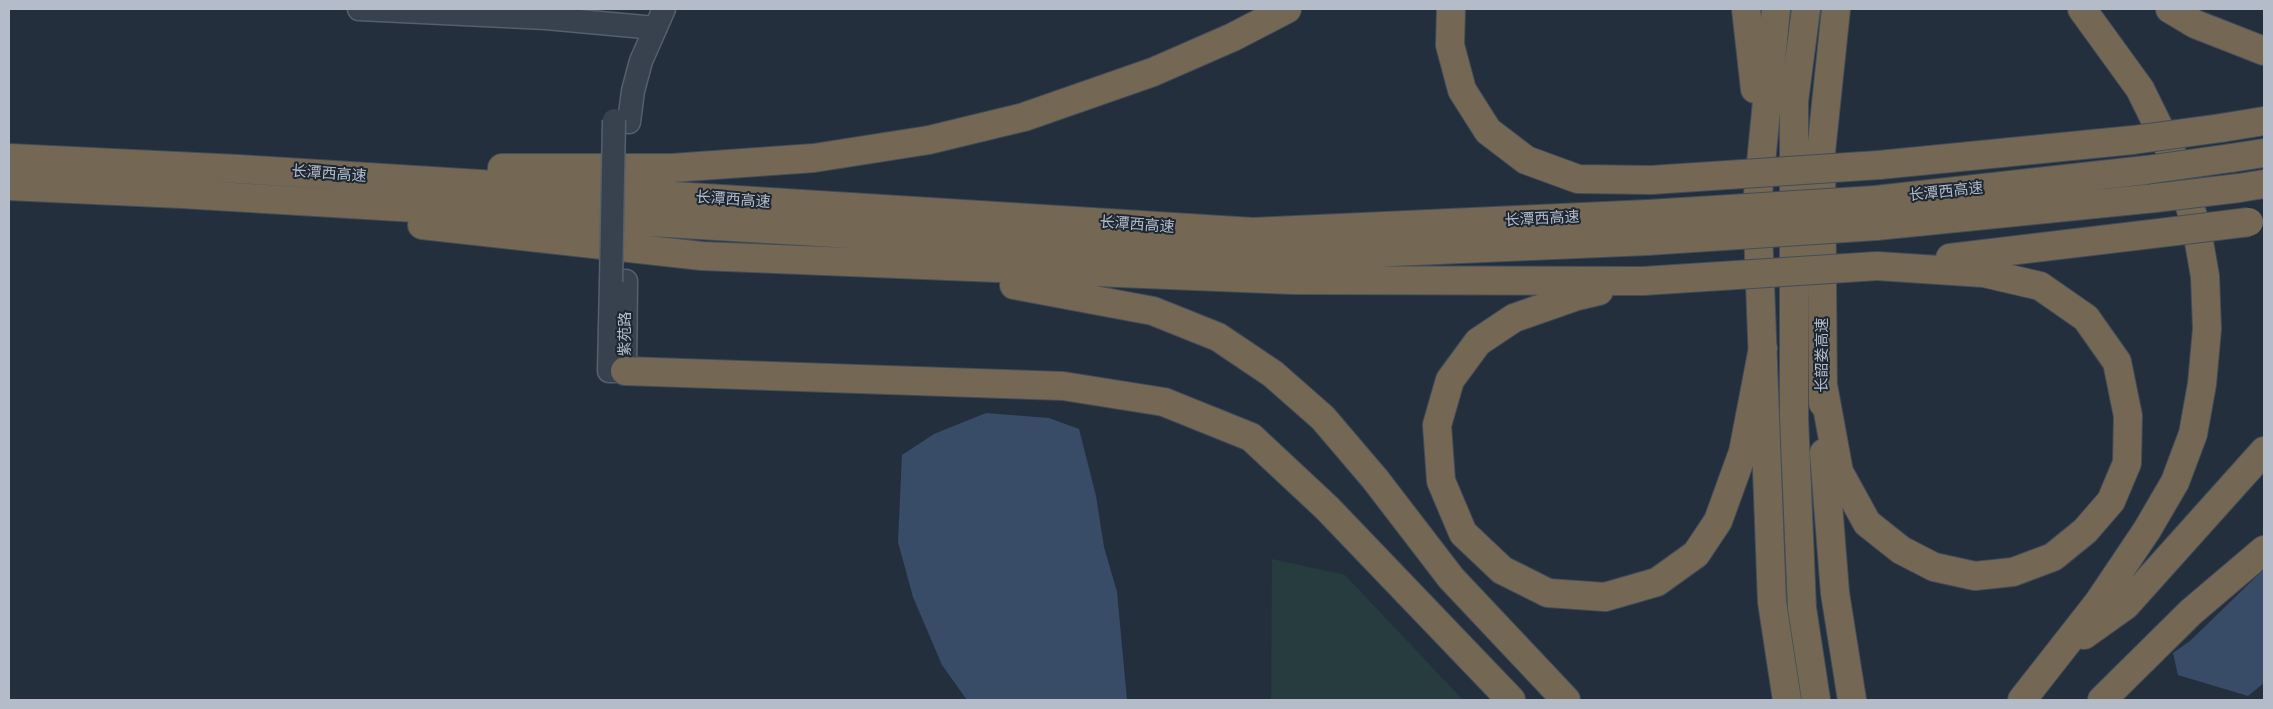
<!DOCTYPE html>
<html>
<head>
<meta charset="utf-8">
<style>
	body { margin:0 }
	#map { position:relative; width:2273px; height:709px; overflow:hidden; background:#242f3e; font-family:"Work Sans",sans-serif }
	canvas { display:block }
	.frame { position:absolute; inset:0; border:10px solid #b4bcc9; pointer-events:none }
</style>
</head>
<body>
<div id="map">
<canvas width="2273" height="709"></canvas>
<div class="frame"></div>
</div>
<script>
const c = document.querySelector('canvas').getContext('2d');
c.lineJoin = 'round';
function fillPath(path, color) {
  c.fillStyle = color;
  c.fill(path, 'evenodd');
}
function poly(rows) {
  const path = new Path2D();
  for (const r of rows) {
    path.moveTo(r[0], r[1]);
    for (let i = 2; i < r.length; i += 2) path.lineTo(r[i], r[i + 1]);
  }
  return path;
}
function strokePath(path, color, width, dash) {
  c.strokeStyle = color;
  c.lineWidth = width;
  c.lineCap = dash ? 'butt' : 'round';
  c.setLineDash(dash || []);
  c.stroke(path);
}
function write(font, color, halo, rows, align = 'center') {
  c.font = font + ' "Work Sans","Noto Sans SC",sans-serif';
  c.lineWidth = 4;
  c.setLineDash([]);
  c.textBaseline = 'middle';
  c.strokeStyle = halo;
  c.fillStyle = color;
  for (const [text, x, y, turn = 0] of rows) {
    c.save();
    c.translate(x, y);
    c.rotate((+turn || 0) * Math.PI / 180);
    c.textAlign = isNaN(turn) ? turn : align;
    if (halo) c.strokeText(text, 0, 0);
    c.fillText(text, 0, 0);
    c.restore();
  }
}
const green = poly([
	[1272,559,1345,575,1463,700,1271,700]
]);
const water = poly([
	[986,413,1049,418,1079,429,1096,496,1104,547,1117,592,1127,700,967,700,942,665,913,597,898,542,902,455,934,434],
	[2264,569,2264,683,2248,696,2178,675,2173,653,2190,641]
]);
const minor = poly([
	[359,9,546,18,655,28],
	[629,122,633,91,641,61,664,9],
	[611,282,609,371,625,371,626,281]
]);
const highway = poly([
	[1451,9,1450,45,1462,90,1488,131,1526,160,1578,179,1651,180],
	[1746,9,1755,89],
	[1776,9,1757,204,1772,602,1787,700],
	[1806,9,1794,101,1794,418,1802,608,1816,700],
	[2170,9,2195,24,2264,51],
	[2221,128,2264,121],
	[9,158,238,169,1253,232,1649,214],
	[2231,158,2264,153],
	[1879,165,2133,140],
	[502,168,672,168,814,158,929,140,1024,117,1153,72,1233,37,1287,9],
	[9,186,182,194,1252,258,1647,241],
	[2239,188,2264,184],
	[1876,200,2146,170],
	[422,225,702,256,1293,280,1643,281],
	[1876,226,2155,198],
	[1950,258,2168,232],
	[1014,285,1153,311,1218,337,1273,374,1323,418,1375,479,1451,578,1566,700],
	[1599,291,1574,297,1514,318,1478,342,1450,380,1437,425,1441,481,1463,533,1502,570,1548,593,1605,597,1657,582,1696,554,1718,521,1743,452,1763,348],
	[625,371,1063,386,1164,402,1251,437,1327,508,1511,700],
	[1823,385,1839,472,1867,523,1901,550,1934,567,1975,576,2013,572,2053,557,2085,531,2111,501,2127,463,2128,416,2117,362,2086,318,2040,286,1984,273,1877,266],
	[1823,403,1821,152,1836,9],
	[1824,453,1835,593,1852,700],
	[2084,635,2126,605,2264,451],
	[2022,700,2098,603,2147,530,2175,482,2193,434,2202,384,2207,329,2205,276,2196,225,2173,156,2140,89,2082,9],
	[2102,700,2191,612,2264,550]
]);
const minorBridge = poly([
	[611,282,614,120]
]);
const highwayBridge = poly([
	[2133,140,2221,128],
	[2146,170,2231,158],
	[1651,180,1879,165],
	[2155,198,2239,188],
	[1649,214,1876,200],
	[2168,232,2249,222],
	[1647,241,1876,226],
	[1643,281,1877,266]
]);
const streetNames = [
	["长潭西高速",329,174,4],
	["长潭西高速",1946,192,-6],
	["长潭西高速",733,200,4],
	["长潭西高速",1542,219,-3],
	["长潭西高速",1137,225,4],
	["紫苑路",626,334,-90],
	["长韶娄高速",1823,355,-90]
];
fillPath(green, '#263c3f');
fillPath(water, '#394c67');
strokePath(minor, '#565f6c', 25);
strokePath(highway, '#434c59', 30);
strokePath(minor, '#38414e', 22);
strokePath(highway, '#746855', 28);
strokePath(minorBridge, '#565f6c', 25, []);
strokePath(highwayBridge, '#434c59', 30, []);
strokePath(minorBridge, '#38414e', 22);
strokePath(highwayBridge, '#746855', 28);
write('15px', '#b4bcc9', '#1d2633', streetNames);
</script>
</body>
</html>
